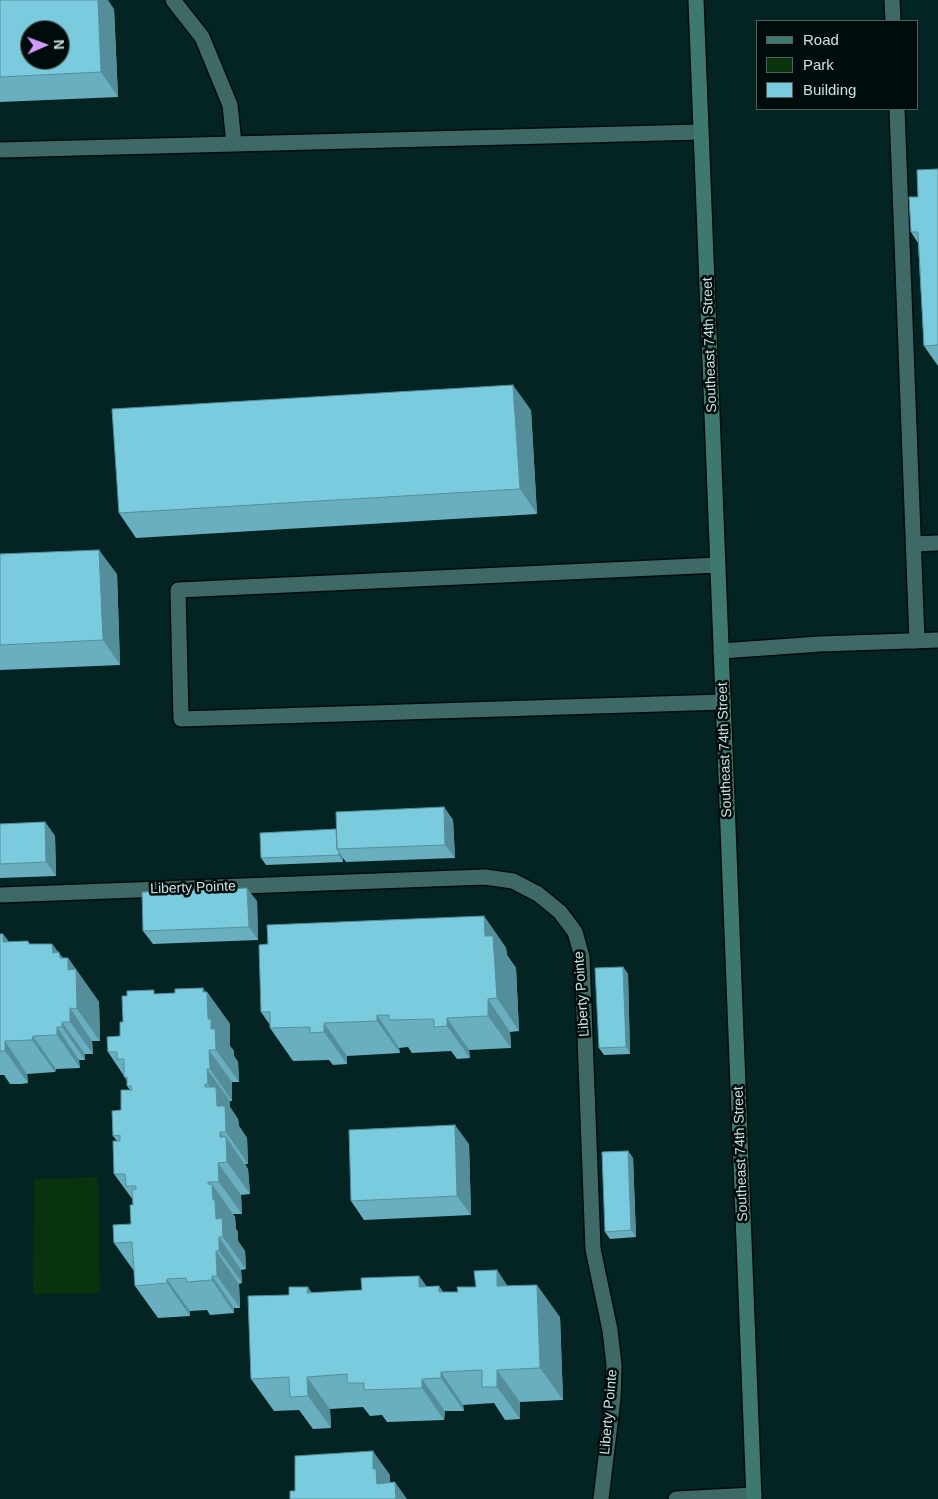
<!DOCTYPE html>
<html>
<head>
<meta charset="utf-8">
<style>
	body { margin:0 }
	#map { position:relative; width:938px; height:1499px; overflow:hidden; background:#032423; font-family:Arial,sans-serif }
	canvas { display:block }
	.legend { position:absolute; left:756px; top:20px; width:162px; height:90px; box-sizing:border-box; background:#000c0b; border:1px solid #51615f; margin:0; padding:6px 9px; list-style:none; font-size:15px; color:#cae0de }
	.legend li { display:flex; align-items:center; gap:10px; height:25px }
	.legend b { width:25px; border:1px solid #51615f }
	.north { position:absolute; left:20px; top:20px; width:50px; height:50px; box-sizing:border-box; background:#000c0b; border:1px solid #51615f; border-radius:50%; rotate:88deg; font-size:14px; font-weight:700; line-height:20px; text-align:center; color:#cae0de }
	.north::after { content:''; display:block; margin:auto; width:18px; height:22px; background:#d39cfc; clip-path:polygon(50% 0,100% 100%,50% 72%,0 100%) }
</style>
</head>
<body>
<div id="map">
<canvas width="938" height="1499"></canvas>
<ul class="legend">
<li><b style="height:6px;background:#3d796e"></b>Road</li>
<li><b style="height:14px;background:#09330c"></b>Park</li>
<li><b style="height:14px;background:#7acbde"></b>Building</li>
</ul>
<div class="north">N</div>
</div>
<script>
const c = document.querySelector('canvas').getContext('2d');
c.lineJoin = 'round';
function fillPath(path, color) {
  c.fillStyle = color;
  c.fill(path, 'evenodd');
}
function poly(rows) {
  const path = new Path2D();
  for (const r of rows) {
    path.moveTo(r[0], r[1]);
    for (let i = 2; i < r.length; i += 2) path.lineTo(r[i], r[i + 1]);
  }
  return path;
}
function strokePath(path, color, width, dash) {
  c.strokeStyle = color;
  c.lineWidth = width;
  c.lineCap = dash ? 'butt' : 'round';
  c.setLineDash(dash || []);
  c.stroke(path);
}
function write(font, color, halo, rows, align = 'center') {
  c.font = font + ' Arial,sans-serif';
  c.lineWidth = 5;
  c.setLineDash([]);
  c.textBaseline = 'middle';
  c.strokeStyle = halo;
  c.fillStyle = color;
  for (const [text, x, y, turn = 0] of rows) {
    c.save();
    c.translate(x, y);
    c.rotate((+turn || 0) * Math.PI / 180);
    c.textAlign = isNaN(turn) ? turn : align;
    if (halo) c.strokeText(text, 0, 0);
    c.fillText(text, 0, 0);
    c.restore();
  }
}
const green = poly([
	[98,1177,100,1293,33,1294,34,1179]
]);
const service = poly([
	[173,0,202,37,230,105,234,144],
	[892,0,893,21],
	[897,109,917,641],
	[0,150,701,132],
	[914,544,938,543],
	[718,565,178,590,181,719,723,702],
	[721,651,820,644,938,640],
	[676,1499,754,1495]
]);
const minor = poly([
	[0,895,485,877,513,881,538,894,560,912,575,932,582,957,593,1249,610,1330,614,1365,613,1398,601,1499]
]);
const secondary = poly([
	[696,0,754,1499]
]);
const wall = poly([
	[0,0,114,9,118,97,0,102],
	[938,169,938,366,924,346,918,243,911,232,918,197],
	[531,410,537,514,136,538,119,513],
	[0,554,117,574,120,665,0,670],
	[444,807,453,820,455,858,346,862,343,858,343,862,266,865,261,858,336,829],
	[45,822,55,836,56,876,0,878,0,824],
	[257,901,258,940,153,944,143,931],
	[484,916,506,948,507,955,516,968,519,1031,510,1032,511,1048,469,1050,470,1058,457,1059,451,1051,412,1053,408,1047,399,1048,400,1053,347,1056,347,1064,333,1065,329,1060,293,1061,270,1028,270,1025,261,1012],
	[0,934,3,934,9,942,28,941,30,944,52,944,63,958,68,958,99,1002,100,1041,92,1041,93,1054,85,1054,85,1060,79,1060,80,1068,56,1069,55,1072,27,1074,28,1083,21,1084,10,1084,4,1075,0,1075],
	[623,967,628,974,630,1054,604,1055,599,1048],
	[207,992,230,1024,230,1046,234,1051,234,1056,238,1062,239,1082,232,1082,232,1101,230,1101,230,1107,238,1119,239,1126,247,1138,248,1164,245,1164,248,1169,250,1194,241,1195,242,1214,233,1214,235,1217,236,1229,238,1232,238,1241,245,1251,246,1269,241,1270,242,1283,239,1284,240,1308,234,1308,234,1313,210,1315,207,1310,190,1311,190,1316,158,1318,135,1286,134,1271,114,1243,131,1224,133,1200,114,1174,117,1141,113,1136,121,1110,130,1090,127,1086,127,1081,124,1076,108,1052,120,1036,123,1022,157,994],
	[469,1144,471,1215,364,1220,351,1201],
	[628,1151,633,1158,636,1237,610,1239,605,1232],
	[497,1270,507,1286,560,1317,563,1400,520,1402,520,1419,505,1420,494,1403,463,1405,464,1411,445,1411,444,1420,387,1422,382,1415,370,1416,363,1407,330,1409,331,1428,313,1429,299,1410,274,1411,251,1379,312,1293,362,1290,419,1276,427,1287,439,1286,443,1292,458,1292,476,1287]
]);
const shadedWall = poly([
	[97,0,108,0,114,9,118,97,101,72],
	[513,385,531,410,537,514,520,489],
	[99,550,117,574,120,665,103,640],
	[444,807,453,820,455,858,445,845],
	[45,822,55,836,56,876,46,862],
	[339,852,343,858,343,862,339,855],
	[247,888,257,901,258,940,249,927],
	[484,916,506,948,507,955,516,968,519,1031,497,998,485,936],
	[3,934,26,966,3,942],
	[52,944,68,966,68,958,99,1002,100,1041,77,1009,53,953],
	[623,967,628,974,630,1054,626,1047],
	[203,988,207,994,207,992,230,1024,230,1046,234,1051,234,1056,238,1062,239,1082,216,1050,208,1019],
	[488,999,510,1032,511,1048,488,1016],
	[70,1008,92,1041,93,1054,70,1022],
	[377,1015,399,1048,400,1053,377,1021],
	[447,1018,469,1050,470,1058,447,1026],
	[62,1022,85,1054,85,1060,62,1027],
	[324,1023,347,1056,347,1064,324,1032],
	[57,1027,79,1060,80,1068,57,1035],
	[33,1036,56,1069,55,1072,32,1040],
	[5,1041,27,1074,28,1083,5,1051],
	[209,1050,232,1082,232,1101,210,1069],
	[207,1069,230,1101,230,1107,238,1119,239,1126,247,1138,248,1164,226,1132,205,1087,205,1084,216,1101,216,1096,208,1084],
	[455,1125,469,1144,471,1215,457,1196],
	[220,1132,226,1141,226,1137,248,1169,250,1194,227,1162,220,1137],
	[628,1151,633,1158,636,1237,631,1230],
	[218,1163,241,1195,242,1214,219,1182],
	[208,1182,212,1188,212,1184,235,1217,236,1229,238,1232,238,1241,245,1251,246,1269,223,1237,216,1219,213,1200],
	[219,1237,241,1270,242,1283,219,1251],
	[216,1251,239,1284,240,1308,217,1276],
	[497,1270,519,1303,497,1286],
	[212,1276,234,1308,234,1313,212,1280],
	[419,1276,442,1308,419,1287],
	[167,1279,190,1311,190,1316,167,1283],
	[537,1285,560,1317,563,1400,540,1368],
	[439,1286,461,1319,439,1292],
	[308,1287,330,1319,307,1293],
	[497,1370,520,1402,520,1419,497,1387],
	[441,1372,463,1405,464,1411,441,1378],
	[307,1377,330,1409,331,1428,308,1396],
	[422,1379,445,1411,444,1420,422,1388],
	[373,1451,390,1475,390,1490,377,1484,373,1469],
	[395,1482,407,1499,396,1499]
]);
const building = poly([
	[0,0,98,0,101,72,0,77,0,0],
	[30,30,60,30,60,60,30,60,30,30],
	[938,169,938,345,924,346,918,232,911,232,909,197,918,197,917,170,938,169],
	[513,385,520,489,119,513,112,409,513,385],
	[99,550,103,640,0,645,0,554,99,550],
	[444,807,445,845,337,849,336,812,444,807],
	[45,822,46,862,0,864,0,824,45,822],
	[336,829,337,849,339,852,339,855,261,858,260,833,336,829],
	[247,888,249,927,143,931,142,892,247,888],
	[484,916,485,936,493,936,497,998,488,999,488,1016,447,1018,447,1026,434,1027,434,1019,389,1020,389,1015,377,1015,377,1021,324,1023,324,1032,310,1033,310,1027,270,1028,270,1012,261,1012,259,945,268,944,267,925,484,916],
	[0,934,3,934,3,942,28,941,29,944,52,944,53,953,59,952,60,958,68,958,68,970,76,969,77,1009,70,1008,70,1022,62,1022,62,1027,57,1027,57,1035,33,1036,32,1040,5,1041,5,1051,0,1051,0,934],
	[623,967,626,1047,599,1048,595,968,623,967],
	[203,988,203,992,207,992,208,1019,211,1019,211,1029,215,1029,216,1050,209,1050,210,1069,207,1069,208,1084,205,1084,205,1087,216,1087,217,1106,225,1106,226,1132,220,1132,220,1137,226,1137,227,1162,218,1163,219,1182,208,1182,208,1184,212,1184,213,1200,215,1200,216,1219,222,1218,223,1237,219,1237,219,1251,216,1251,217,1276,212,1276,212,1280,187,1282,186,1278,167,1279,167,1283,135,1286,132,1242,114,1243,113,1225,131,1224,130,1205,133,1205,132,1190,136,1189,136,1186,126,1186,125,1174,114,1174,113,1141,120,1141,120,1135,113,1136,112,1111,121,1110,121,1090,132,1090,131,1086,127,1086,127,1077,124,1077,124,1059,117,1059,117,1052,108,1052,107,1037,120,1036,120,1022,123,1022,122,996,127,996,127,991,154,990,154,994,175,993,175,989,203,988],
	[455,1125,457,1196,351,1201,349,1130,455,1125],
	[628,1151,631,1230,605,1232,602,1152,628,1151],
	[497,1270,497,1286,537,1285,540,1368,497,1370,497,1387,482,1387,482,1370,441,1372,441,1378,422,1379,422,1388,364,1390,364,1383,347,1383,347,1374,307,1377,308,1396,290,1397,289,1377,251,1379,248,1296,289,1295,289,1287,308,1287,307,1293,362,1290,361,1278,419,1276,419,1287,439,1286,439,1292,458,1292,457,1287,476,1287,474,1271,497,1270],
	[373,1451,373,1469,376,1469,377,1484,395,1482,396,1499,290,1499,290,1491,295,1491,295,1456,373,1451]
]);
const streetNames = [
	["Southeast 74th Street",710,345,-92],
	["Southeast 74th Street",725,750,-92],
	["Liberty Pointe",193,888,-2],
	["Liberty Pointe",582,994,-94],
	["Southeast 74th Street",741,1154,-92],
	["Liberty Pointe",609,1412,-85]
];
fillPath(green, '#09330c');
strokePath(service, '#000c0c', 18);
strokePath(minor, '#000c0c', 18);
strokePath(secondary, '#000c0c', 18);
strokePath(service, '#3e6967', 15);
strokePath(minor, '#3e6967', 15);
strokePath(secondary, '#3d796e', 15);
fillPath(wall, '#69afbf');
fillPath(shadedWall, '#558e9b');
fillPath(building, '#7acbde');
strokePath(building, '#558e9b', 1);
write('14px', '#cae0de', '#000c0b', streetNames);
</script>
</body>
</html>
